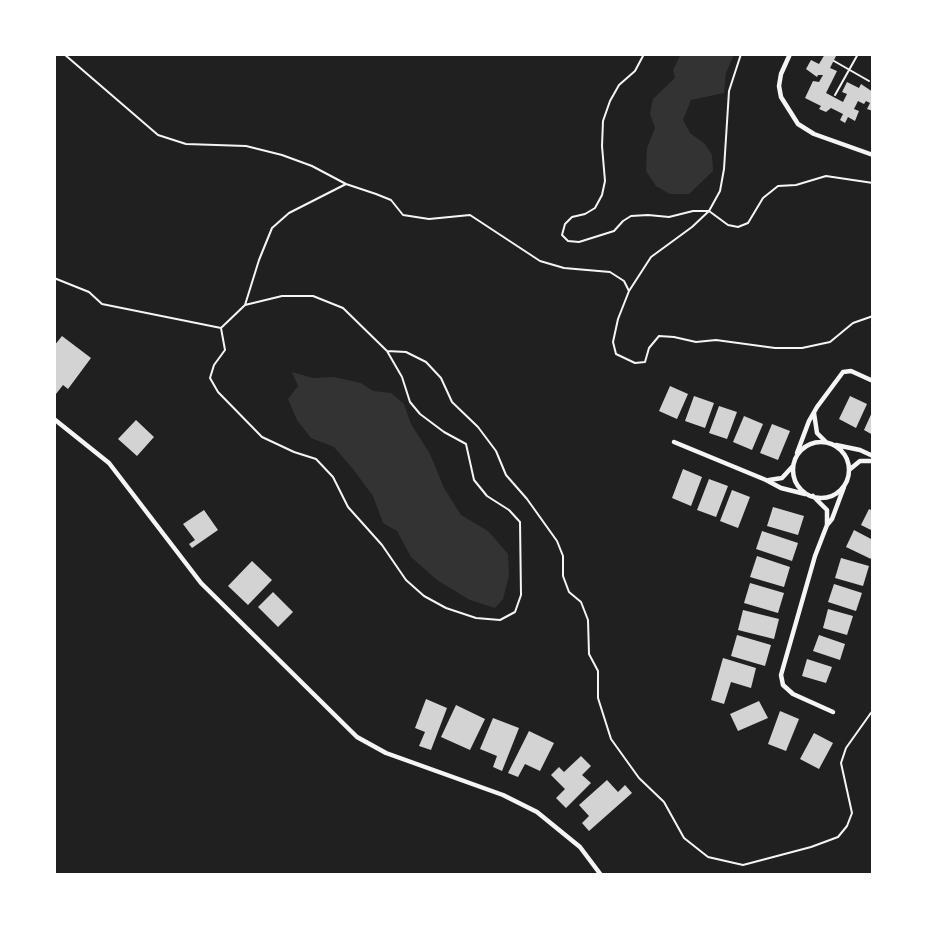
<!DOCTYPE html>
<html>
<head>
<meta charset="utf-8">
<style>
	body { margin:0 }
	#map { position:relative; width:927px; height:929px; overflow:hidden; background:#111; font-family:"IBM Plex Sans",sans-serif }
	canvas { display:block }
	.frame { position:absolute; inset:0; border:56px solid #fff; pointer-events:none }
</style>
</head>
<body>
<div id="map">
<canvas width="927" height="929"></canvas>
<div class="frame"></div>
</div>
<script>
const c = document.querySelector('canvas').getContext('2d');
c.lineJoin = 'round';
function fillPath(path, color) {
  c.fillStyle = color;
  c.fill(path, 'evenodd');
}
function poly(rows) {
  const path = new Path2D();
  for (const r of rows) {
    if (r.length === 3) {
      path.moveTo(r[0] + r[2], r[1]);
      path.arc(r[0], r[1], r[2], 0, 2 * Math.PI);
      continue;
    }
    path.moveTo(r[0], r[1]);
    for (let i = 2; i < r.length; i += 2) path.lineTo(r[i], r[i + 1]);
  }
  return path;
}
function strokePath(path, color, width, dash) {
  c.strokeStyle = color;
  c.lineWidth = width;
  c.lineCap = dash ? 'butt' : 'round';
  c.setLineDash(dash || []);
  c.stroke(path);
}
const green = poly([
	[54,54,873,54,873,875,54,875]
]);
const water = poly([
	[681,54,734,54,726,73,724,93,691,100,683,120,690,133,705,144,712,155,713,171,689,194,670,194,656,186,646,171,647,148,655,128,650,114,653,99,675,78,673,70],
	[292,372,313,378,334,377,361,383,373,391,391,393,404,404,411,424,430,454,444,488,461,515,488,531,508,554,509,575,503,599,495,608,470,600,437,580,411,557,397,531,383,523,373,496,353,469,334,447,311,438,297,420,288,399,298,386]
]);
const building = poly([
	[825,54,837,54,830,68,837,71,826,93,843,102,847,94,842,92,847,82,859,88,861,84,873,92,873,111,867,109,870,103,866,101,864,104,858,101,854,109,859,111,855,121,848,117,845,123,840,120,843,114,831,108,826,112,819,109,821,106,805,98,813,81,819,82,823,75,818,75,817,77,806,69,811,60,819,64],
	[62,336,91,358,68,389,63,385,56,394,54,393,54,346],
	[670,386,688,394,677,419,659,411],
	[694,396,714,403,705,428,685,421],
	[850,396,867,404,856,428,839,419],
	[719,406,737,412,727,439,709,433],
	[873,410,873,435,864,430],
	[744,416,763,424,752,450,733,442],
	[136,420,154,437,137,456,118,439],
	[772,424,790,431,778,460,760,453],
	[683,469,702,477,691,506,672,498],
	[709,479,728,486,716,517,697,510],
	[732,490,750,497,738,528,720,521],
	[773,507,804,516,798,535,767,526],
	[869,509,873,511,873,531,861,525],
	[204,510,218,530,192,548,189,544,195,540,183,524],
	[854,530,873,540,873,554,871,559,846,547],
	[762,531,798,543,792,561,756,549],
	[757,556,790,567,784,587,750,577],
	[841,558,869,566,863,586,835,578],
	[252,561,272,580,248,605,228,586],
	[750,583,784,593,778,613,744,603],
	[834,584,862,593,856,611,828,602],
	[273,592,293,612,278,627,258,607],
	[828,609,853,616,847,635,823,628],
	[743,610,779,619,774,639,738,630],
	[737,635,771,645,765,666,731,656],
	[819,635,845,644,840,660,813,651],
	[723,658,756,668,751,688,731,682,724,704,711,700],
	[807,659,832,667,826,683,802,676],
	[426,699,447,708,431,750,419,746,425,732,415,728],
	[759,701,768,718,738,731,730,714],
	[456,705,485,719,470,750,441,737],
	[780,711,799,719,786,751,768,744],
	[493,718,519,728,502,771,493,767,497,756,480,749],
	[529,731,554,743,540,771,525,764,518,777,508,773],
	[814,733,833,743,819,769,800,759],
	[581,756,591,766,582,775,591,783,566,808,556,798,565,789,551,775,559,767,564,772],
	[607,780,618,792,625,785,632,793,589,831,582,823,589,816,579,805]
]);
const service = poly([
	[64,54,158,135,186,144,246,146,282,155,312,166,346,184,376,194,391,200,403,215,429,219,470,215,540,261,564,268,610,272,624,281,629,291],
	[644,54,635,71,619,85,610,101,603,121,602,146,605,181,602,195,595,208,585,214,572,217,565,224,562,235,568,241,579,242,614,231,623,221,631,216,648,215,669,217,693,211,709,211,728,225,738,227,748,223,763,198,778,186,796,185,826,176,873,183],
	[741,54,729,91,724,169,720,191,709,211,692,227,651,257,629,291,618,319,613,342,616,354,635,363,645,362,649,348,659,336,674,337,696,342,716,340,775,348,802,348,830,342,853,323,873,316],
	[834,61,869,81],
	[835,95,858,54],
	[54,278,89,292,102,304,221,328,245,305,259,260,272,228,289,213,346,184],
	[221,328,225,350,214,365,210,378,218,392,262,437,294,452,316,459,333,477,348,507,382,545,406,580,424,596,446,608,476,618,500,620,515,612,521,595,520,522,509,510,487,496,474,480,466,444,444,432,420,414,410,402,402,377,387,351,343,308,313,296,282,296,245,305],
	[387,351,406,352,426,362,441,378,452,402,478,427,496,451,506,475,527,499,557,541,563,556,563,576,569,592,581,602,588,620,589,654,598,671,598,698,611,739,639,778,664,802,684,838,708,857,743,865,811,847,838,837,847,826,852,813,841,763,846,748,873,710]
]);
const minor = poly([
	[790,54,781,74,779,86,781,97,798,124,814,134,873,155],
	[814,413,817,433,826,442],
	[54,419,109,463,201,583,357,737,386,753,503,795,537,812,580,847,601,875],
	[674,442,766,480,781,488,805,494],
	[821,470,28],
	[836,445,860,450,873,456],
	[797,453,809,421,817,407,843,372,851,371,873,381],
	[849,470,860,461,873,461],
	[769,480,782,478,793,466],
	[813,496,827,510,827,525,815,556,781,675,783,685,793,694,833,712],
	[827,525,832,519,844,487]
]);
fillPath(green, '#202020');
fillPath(water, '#333');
fillPath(building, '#d3d3d3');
strokePath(service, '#f5f5f5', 2);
strokePath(minor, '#f5f5f5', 4.5);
</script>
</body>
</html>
